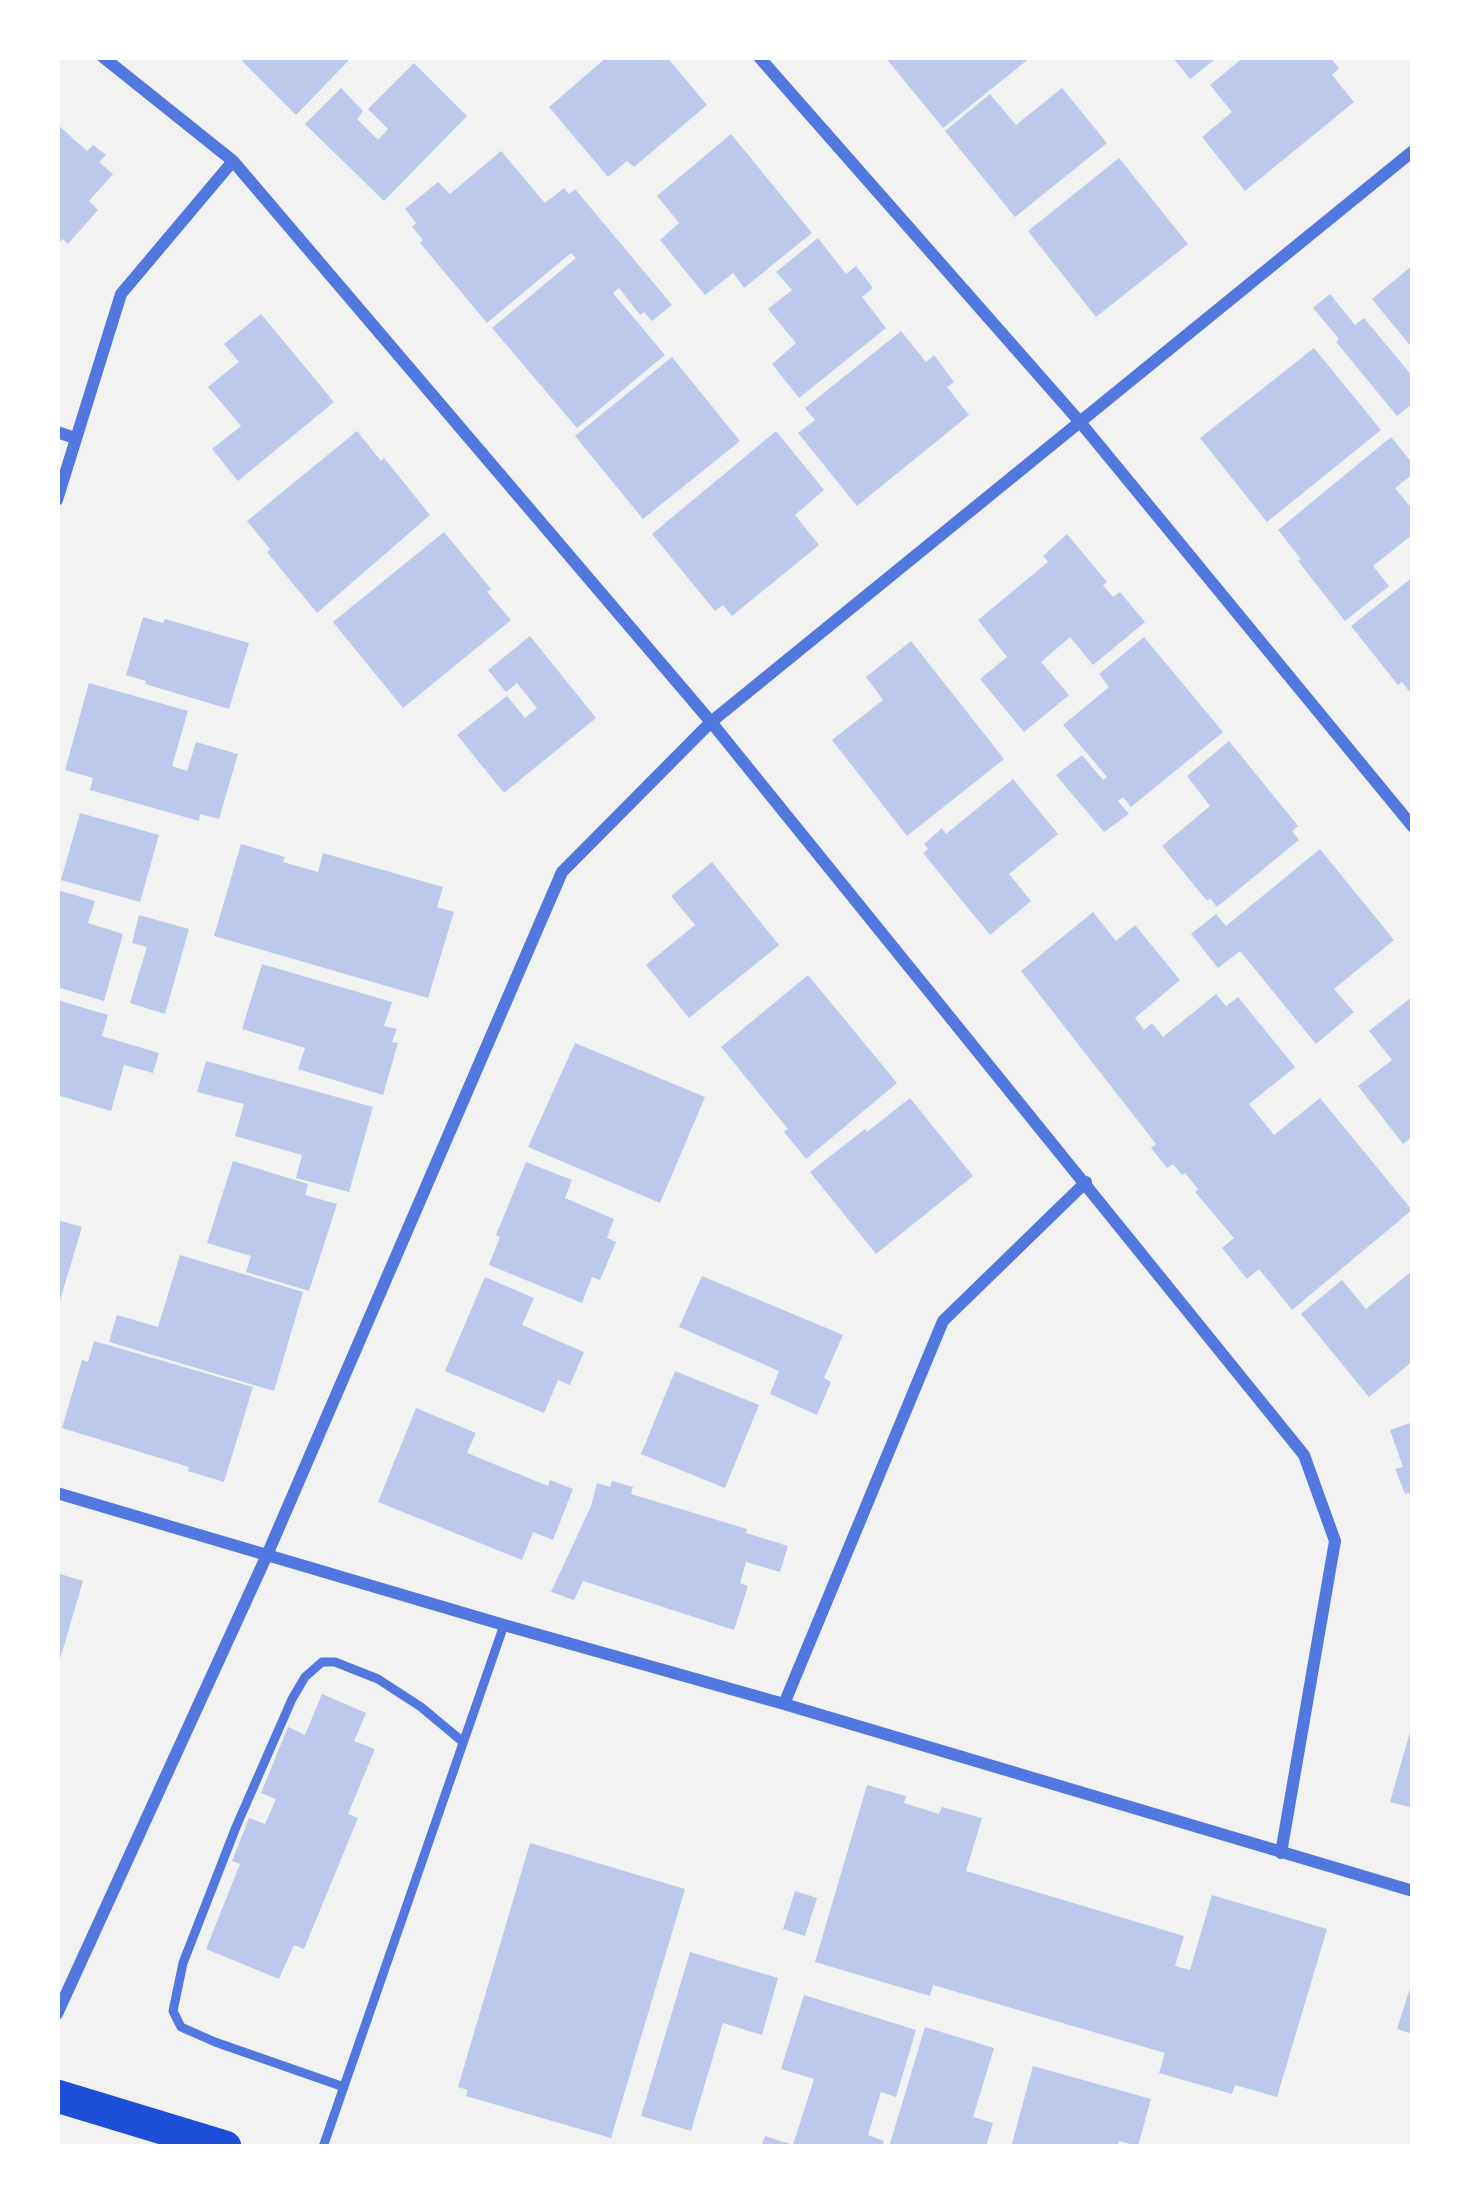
<!DOCTYPE html>
<html>
<head>
<meta charset="utf-8">
<style>
	body { margin:0 }
	#map { position:relative; width:1470px; height:2204px; overflow:hidden; background:#f2f2f2; font-family:"Playfair Display",serif }
	canvas { display:block }
	.frame { position:absolute; inset:0; border:60px solid #fff; pointer-events:none }
</style>
</head>
<body>
<div id="map">
<canvas width="1470" height="2204"></canvas>
<div class="frame"></div>
</div>
<script>
const c = document.querySelector('canvas').getContext('2d');
c.lineJoin = 'round';
function fillPath(path, color) {
  c.fillStyle = color;
  c.fill(path, 'evenodd');
}
function poly(rows) {
  const path = new Path2D();
  for (const r of rows) {
    path.moveTo(r[0], r[1]);
    for (let i = 2; i < r.length; i += 2) path.lineTo(r[i], r[i + 1]);
  }
  return path;
}
function strokePath(path, color, width, dash) {
  c.strokeStyle = color;
  c.lineWidth = width;
  c.lineCap = dash ? 'butt' : 'round';
  c.setLineDash(dash || []);
  c.stroke(path);
}
const building = poly([
	[246,57,352,57,296,115,242,61],
	[607,57,667,57,707,105,634,167,627,161,608,177,549,107],
	[885,57,1031,57,943,128],
	[1172,57,1218,57,1190,79],
	[1244,57,1330,57,1339,68,1332,75,1354,102,1245,191,1202,137,1232,112,1210,85],
	[414,63,467,116,384,201,305,124,341,88,363,111,357,119,378,140,388,129,368,109],
	[1062,88,1107,143,1015,217,945,131,990,94,1016,125],
	[57,124,87,151,93,145,106,155,99,162,113,174,89,201,98,210,68,244,63,239,57,245],
	[731,134,812,233,744,288,733,273,705,295,660,240,679,223,657,196],
	[501,151,545,203,564,188,569,194,575,189,672,305,652,321,644,312,640,315,619,288,613,293,665,355,577,428,492,328,576,258,571,253,487,323,420,243,423,240,412,227,416,223,405,209,438,182,450,194],
	[1119,158,1188,244,1096,317,1028,231],
	[818,238,846,274,856,266,873,288,862,297,886,328,799,398,772,364,796,343,768,309,792,290,776,272],
	[1413,265,1413,349,1372,299],
	[1330,294,1355,325,1364,318,1413,377,1413,403,1397,416,1336,342,1339,339,1313,308],
	[261,314,334,402,238,481,212,449,241,426,208,387,239,362,224,344],
	[901,331,926,362,934,355,954,382,947,387,969,415,857,506,798,433,815,420,805,408],
	[1314,348,1381,430,1267,522,1200,438],
	[672,357,740,441,643,519,575,436],
	[357,431,381,461,384,458,430,515,317,613,267,552,270,549,247,521],
	[776,431,824,490,795,515,819,545,732,616,723,605,715,611,652,534],
	[1391,437,1413,464,1413,474,1395,488,1413,510,1413,534,1373,566,1389,586,1345,621,1298,561,1301,559,1278,530],
	[444,532,491,589,487,592,511,620,403,708,333,622],
	[1067,534,1107,582,1103,585,1113,597,1120,592,1145,622,1093,665,1070,637,1041,662,1069,695,1024,732,980,679,1007,657,978,620,1048,562,1043,556],
	[1413,577,1413,696,1402,682,1398,685,1351,626],
	[143,617,163,623,165,619,249,643,229,709,145,684,146,681,126,675],
	[530,636,596,718,504,793,457,735,507,696,525,718,537,708,517,683,506,692,488,670],
	[1144,637,1223,732,1131,807,1123,797,1118,801,1129,814,1104,832,1056,775,1082,755,1103,780,1107,777,1063,725,1109,687,1099,674],
	[911,641,1004,759,907,836,832,740,883,700,866,677],
	[89,683,188,711,172,766,187,771,196,742,238,754,219,819,200,814,199,821,90,790,93,778,65,770],
	[1229,741,1298,826,1292,831,1299,840,1217,907,1210,898,1207,901,1162,846,1210,806,1187,776],
	[1013,779,1058,834,1009,874,1031,901,990,935,923,853,928,849,924,844,942,828,946,834],
	[80,813,159,835,140,902,61,880],
	[241,844,285,857,283,862,318,872,323,853,443,887,437,907,454,912,428,998,214,936],
	[1320,849,1394,940,1334,989,1354,1012,1316,1044,1240,951,1218,968,1191,934,1216,914,1226,926],
	[712,862,779,945,689,1018,646,965,695,925,671,896],
	[57,890,95,901,88,923,123,934,104,1001,57,987],
	[1093,912,1116,941,1135,925,1180,980,1135,1018,1144,1030,1152,1023,1163,1037,1216,994,1226,1006,1238,997,1295,1067,1249,1104,1274,1135,1320,1098,1412,1210,1292,1310,1259,1269,1247,1279,1222,1248,1234,1238,1195,1192,1198,1189,1185,1173,1182,1175,1173,1164,1167,1168,1151,1148,1156,1144,1021,971],
	[139,915,189,929,165,1014,130,1003,147,947,132,943],
	[262,964,392,1002,384,1026,397,1029,392,1042,398,1043,383,1095,298,1069,305,1048,242,1029],
	[808,975,897,1083,806,1159,784,1132,788,1129,721,1047],
	[1413,996,1413,1136,1403,1144,1358,1086,1392,1060,1369,1031],
	[57,1000,108,1015,102,1036,159,1053,153,1073,124,1065,111,1111,57,1095],
	[575,1043,705,1097,660,1203,528,1147],
	[206,1061,373,1107,349,1192,296,1178,302,1155,235,1136,244,1104,197,1092],
	[910,1098,973,1176,876,1254,810,1172,865,1129,867,1132],
	[233,1161,308,1184,305,1195,337,1204,309,1291,246,1272,251,1256,207,1243],
	[526,1162,572,1180,565,1198,614,1219,607,1238,616,1242,600,1280,592,1277,582,1303,489,1265,500,1237,496,1235],
	[57,1220,82,1227,58,1307,57,1307],
	[180,1255,303,1292,274,1391,109,1342,117,1315,158,1327],
	[1413,1270,1413,1361,1369,1397,1301,1314,1342,1280,1366,1309],
	[702,1276,843,1335,824,1378,831,1382,817,1415,770,1394,779,1371,679,1327],
	[485,1277,534,1298,522,1325,584,1352,570,1385,558,1380,544,1413,445,1371],
	[94,1341,253,1387,224,1482,188,1471,189,1467,62,1428,82,1360,88,1362],
	[675,1371,759,1405,725,1488,641,1454],
	[416,1408,476,1433,467,1453,548,1486,550,1480,573,1489,553,1540,533,1532,522,1560,378,1502],
	[1413,1422,1413,1501,1412,1501,1409,1493,1405,1494,1395,1469,1403,1467,1390,1430],
	[612,1481,633,1487,631,1494,747,1529,746,1533,788,1546,780,1572,746,1562,740,1583,748,1586,734,1630,583,1581,574,1600,551,1592,591,1506,597,1483,610,1487],
	[57,1573,83,1581,58,1666,57,1666],
	[322,1694,366,1713,354,1741,375,1749,348,1814,358,1818,304,1949,294,1945,279,1979,206,1949,240,1864,232,1861,249,1818,265,1824,276,1799,261,1793,288,1727,305,1735],
	[1412,1725,1413,1725,1413,1808,1390,1802],
	[867,1785,906,1796,904,1803,939,1814,942,1807,982,1818,966,1871,1184,1936,1175,1966,1190,1970,1212,1895,1327,1929,1277,2097,1235,2085,1232,2094,1159,2073,1165,2053,933,1985,930,1996,815,1962],
	[530,1843,685,1889,611,2138,466,2096,468,2090,458,2087],
	[795,1891,817,1898,805,1936,783,1929],
	[690,1952,778,1978,762,2035,723,2023,691,2131,641,2116],
	[1412,1982,1413,1982,1413,2034,1397,2029],
	[804,1995,916,2030,896,2097,881,2092,868,2135,884,2141,882,2147,761,2147,765,2136,793,2145,814,2079,781,2069],
	[925,2027,994,2048,973,2117,993,2123,986,2147,889,2147],
	[1033,2066,1151,2099,1138,2146,1119,2141,1118,2147,1011,2147]
]);
const service = poly([
	[344,2087,215,2042,181,2027,173,2011,183,1963,236,1827,292,1699,305,1677,322,1662,335,1662,378,1679,421,1707,463,1742],
	[323,2147,504,1625]
]);
const minor = poly([
	[103,57,233,161,711,722,1304,1455,1335,1541,1281,1853],
	[759,57,1080,422,1413,827],
	[57,432,75,438],
	[57,500,121,294,233,161],
	[57,1493,504,1625,784,1704,1413,1891],
	[784,1704,943,1321,1086,1182],
	[57,2014,267,1555,562,872,711,722,1413,151]
]);
const trunk = poly([
	[57,2096,225,2147]
]);
fillPath(building, '#bdc9ec');
strokePath(service, '#5277de', 9);
strokePath(minor, '#5277de', 12);
strokePath(trunk, '#1d4ed8', 33);
</script>
</body>
</html>
